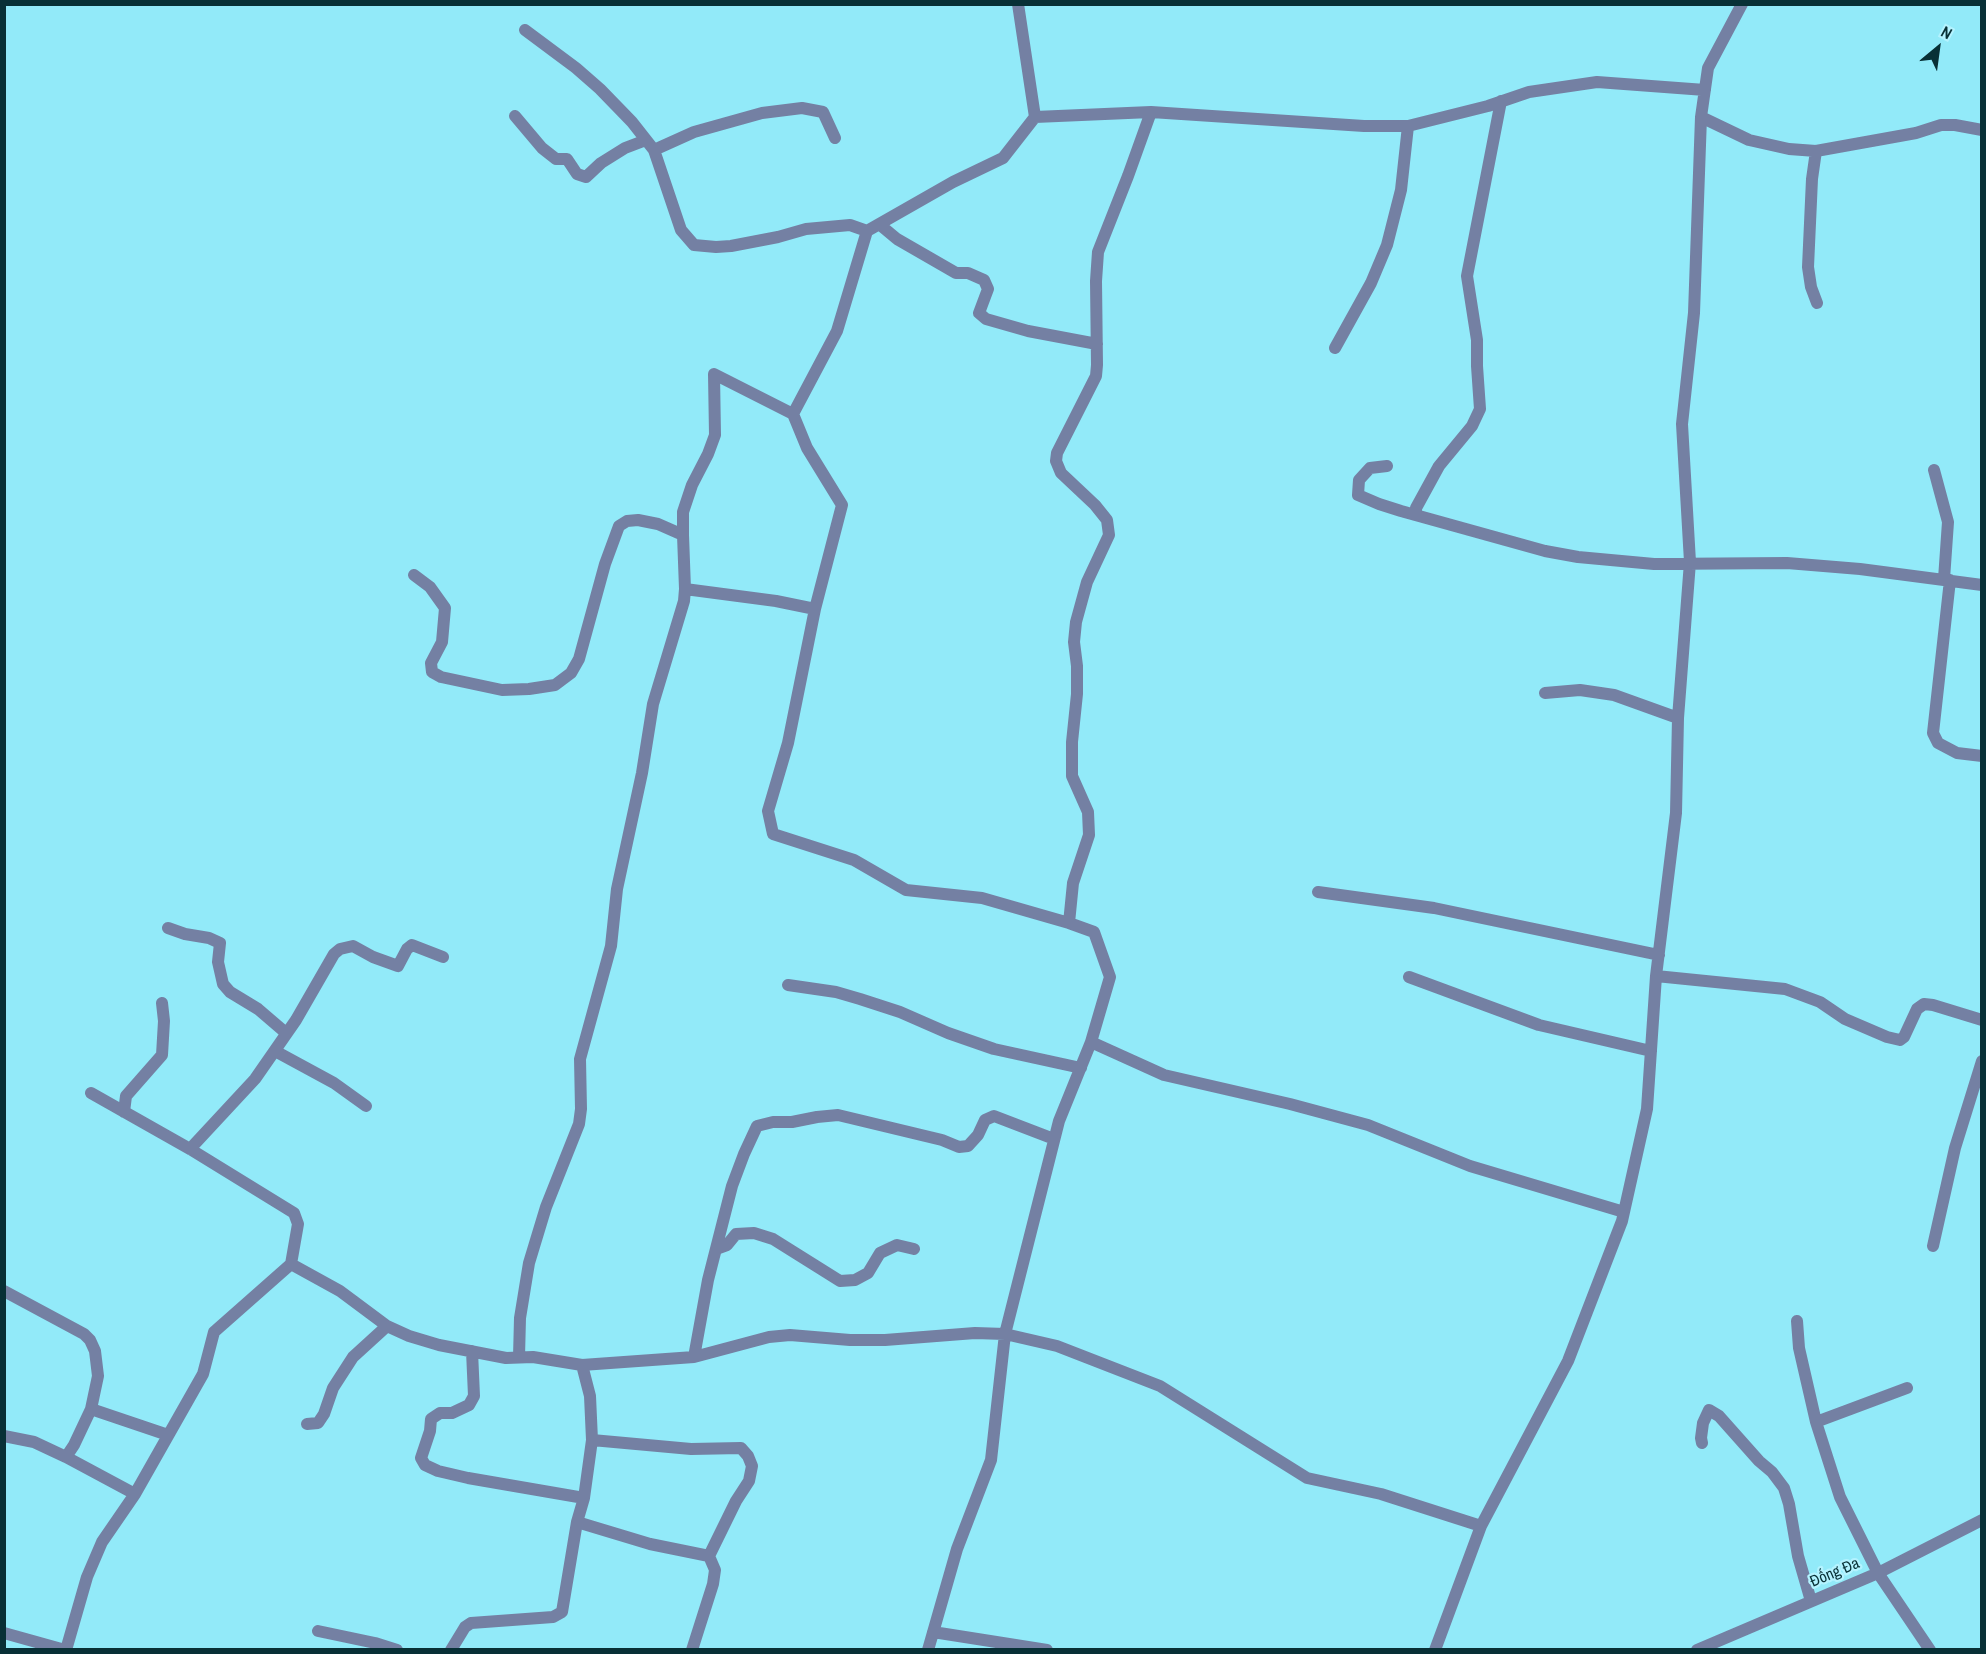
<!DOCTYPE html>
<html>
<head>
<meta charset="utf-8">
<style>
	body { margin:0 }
	#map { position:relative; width:1986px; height:1654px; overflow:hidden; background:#92eaf9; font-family:"Archivo Narrow",sans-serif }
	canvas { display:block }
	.frame { position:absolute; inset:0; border:6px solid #083036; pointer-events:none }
	.north { position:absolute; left:1908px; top:18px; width:60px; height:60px; -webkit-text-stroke:4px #b4f3ff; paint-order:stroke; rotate:29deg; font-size:16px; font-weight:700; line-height:24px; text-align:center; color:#083036 }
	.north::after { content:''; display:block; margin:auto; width:21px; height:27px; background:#083036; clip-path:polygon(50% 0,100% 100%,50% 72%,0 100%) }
</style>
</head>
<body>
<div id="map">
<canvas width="1986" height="1654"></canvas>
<div class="frame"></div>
<div class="north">N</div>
</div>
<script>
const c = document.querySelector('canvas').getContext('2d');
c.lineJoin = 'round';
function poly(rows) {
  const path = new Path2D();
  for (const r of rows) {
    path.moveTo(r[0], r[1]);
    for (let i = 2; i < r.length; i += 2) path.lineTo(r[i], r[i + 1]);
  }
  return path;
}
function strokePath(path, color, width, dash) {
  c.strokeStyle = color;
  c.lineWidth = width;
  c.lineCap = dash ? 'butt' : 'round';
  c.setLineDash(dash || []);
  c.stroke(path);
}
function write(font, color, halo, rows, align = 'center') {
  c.font = font + ' "Archivo Narrow",sans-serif';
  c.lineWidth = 4.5;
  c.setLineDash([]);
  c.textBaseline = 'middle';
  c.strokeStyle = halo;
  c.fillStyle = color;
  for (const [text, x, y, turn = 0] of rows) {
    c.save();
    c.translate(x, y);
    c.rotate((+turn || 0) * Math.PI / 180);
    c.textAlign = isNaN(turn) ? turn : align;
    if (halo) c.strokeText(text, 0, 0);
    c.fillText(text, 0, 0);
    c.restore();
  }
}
const minor = poly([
	[1018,4,1035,117],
	[525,30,576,68,600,89,632,122,654,150,681,230,694,245,716,247,731,246,778,237,806,229,850,225,867,231],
	[515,116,542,148,556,159,567,159,577,174,586,177,601,163,625,148,646,140],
	[1701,117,1749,140,1789,149,1816,151,1916,133,1941,125,1955,125,1982,130],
	[654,150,694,132,762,113,802,108,823,112,835,138],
	[1816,151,1812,179,1808,267,1811,287,1817,303],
	[879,224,897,239,956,273,968,273,984,280,988,289,979,313,986,319,1028,331,1097,344],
	[1335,348,1371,283,1387,245,1401,190,1408,126],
	[1387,466,1370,468,1359,480,1358,495,1379,504,1401,511,1545,551,1578,557,1654,564,1787,563,1860,569,1982,585],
	[1934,470,1948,522,1944,579],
	[1416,515,1416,508,1439,466,1472,426,1480,409,1477,366,1477,340,1467,276,1501,101],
	[683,535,683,512,692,485,708,454,715,435,714,374,793,414],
	[414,575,430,587,445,608,442,642,431,663,432,672,441,677,502,690,529,689,555,685,571,673,579,659,605,564,619,526,627,521,638,520,658,524,683,535,685,589,684,601,653,704,642,773,617,889,611,946,580,1059,581,1109,579,1124,546,1207,529,1263,520,1318,519,1357],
	[1950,580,1933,733,1938,743,1957,753,1982,756],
	[685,589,776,601,815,609],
	[1545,693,1580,690,1614,695,1678,718],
	[1318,892,1434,908,1659,955],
	[1069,923,1073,883,1089,835,1088,812,1072,776,1072,742,1077,694,1077,666,1074,642,1076,622,1087,582,1109,535,1107,520,1095,505,1061,473,1056,461,1057,453,1096,376,1097,365,1096,281,1098,252,1128,176,1151,112],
	[168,928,185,934,209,938,220,943,218,962,223,984,230,992,258,1009,286,1033],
	[1656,976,1785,989,1820,1002,1845,1019,1887,1037,1900,1040,1904,1037,1917,1009,1924,1004,1933,1005,1982,1020],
	[1409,977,1539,1025,1651,1051],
	[788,985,836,992,860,999,900,1012,948,1033,994,1049,1081,1068],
	[1091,1042,1110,977,1094,932,1069,923,982,898,906,890,854,860,773,834,768,811,788,743,815,609,842,505,807,448,793,414,837,331,867,231,953,182,1003,158,1035,117,1151,112,1364,126,1408,126,1488,106,1529,92,1597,82,1705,90],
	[275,1051,334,1083,366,1106],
	[91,1093,190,1149,294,1213,298,1224,291,1264,340,1291,387,1326,409,1336,439,1345,506,1358,533,1357,582,1365,694,1357,769,1337,790,1335,850,1340,885,1340,975,1333,1005,1334,1057,1346,1160,1386,1307,1478,1381,1494,1481,1526,1568,1361,1622,1221,1647,1109,1656,976,1676,813,1678,718,1690,562,1682,424,1694,313,1701,117,1708,68,1742,4],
	[124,1112,126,1096,162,1055,164,1021,162,1003],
	[190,1149,255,1079,296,1020,334,954,340,949,353,946,373,957,398,966,407,949,412,945,443,957],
	[1933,1246,1955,1148,1982,1061],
	[716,1249,727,1245,736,1234,754,1233,773,1239,840,1281,855,1280,868,1273,880,1253,897,1245,914,1249],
	[4,1291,84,1334,90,1340,95,1351,98,1376,91,1409,74,1445,66,1457],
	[1797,1321,1799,1348,1816,1422,1840,1497,1878,1573,1930,1650],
	[472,1351,474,1396,469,1405,452,1413,440,1413,431,1419,430,1431,421,1458,425,1465,438,1471,468,1478,584,1498],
	[694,1357,708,1280,732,1186,744,1154,757,1126,773,1122,792,1122,817,1117,838,1115,942,1140,959,1147,968,1146,978,1135,985,1120,994,1116,1054,1139],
	[91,1409,168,1435],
	[1816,1422,1907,1388],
	[307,1424,318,1423,324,1414,333,1388,353,1357,387,1326],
	[4,1436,34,1442,66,1457,135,1494],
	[592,1440,691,1449,741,1448,748,1456,752,1466,749,1481,736,1501,709,1556],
	[1702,1443,1701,1438,1703,1423,1709,1410,1719,1416,1759,1461,1772,1472,1784,1488,1789,1504,1798,1556,1811,1601],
	[577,1522,650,1544,709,1556,715,1570,713,1584,692,1650],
	[318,1631,375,1643,397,1650],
	[933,1632,1047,1650],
	[4,1633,65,1650],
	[66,1650,87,1577,102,1542,135,1494,203,1374,214,1332,291,1264],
	[451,1650,465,1627,471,1623,553,1617,562,1612,577,1522,584,1498,592,1440,590,1396,582,1365],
	[928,1650,957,1549,991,1460,1005,1334,1059,1121,1091,1042,1164,1075,1290,1104,1368,1125,1470,1166,1624,1212],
	[1435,1650,1481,1526],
	[1697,1650,1878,1573,1982,1520]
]);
const streetNames = [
	["Đống Đa",1835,1573,-23]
];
strokePath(minor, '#7480a3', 12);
write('16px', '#083036', '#b4f3ff', streetNames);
</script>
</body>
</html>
